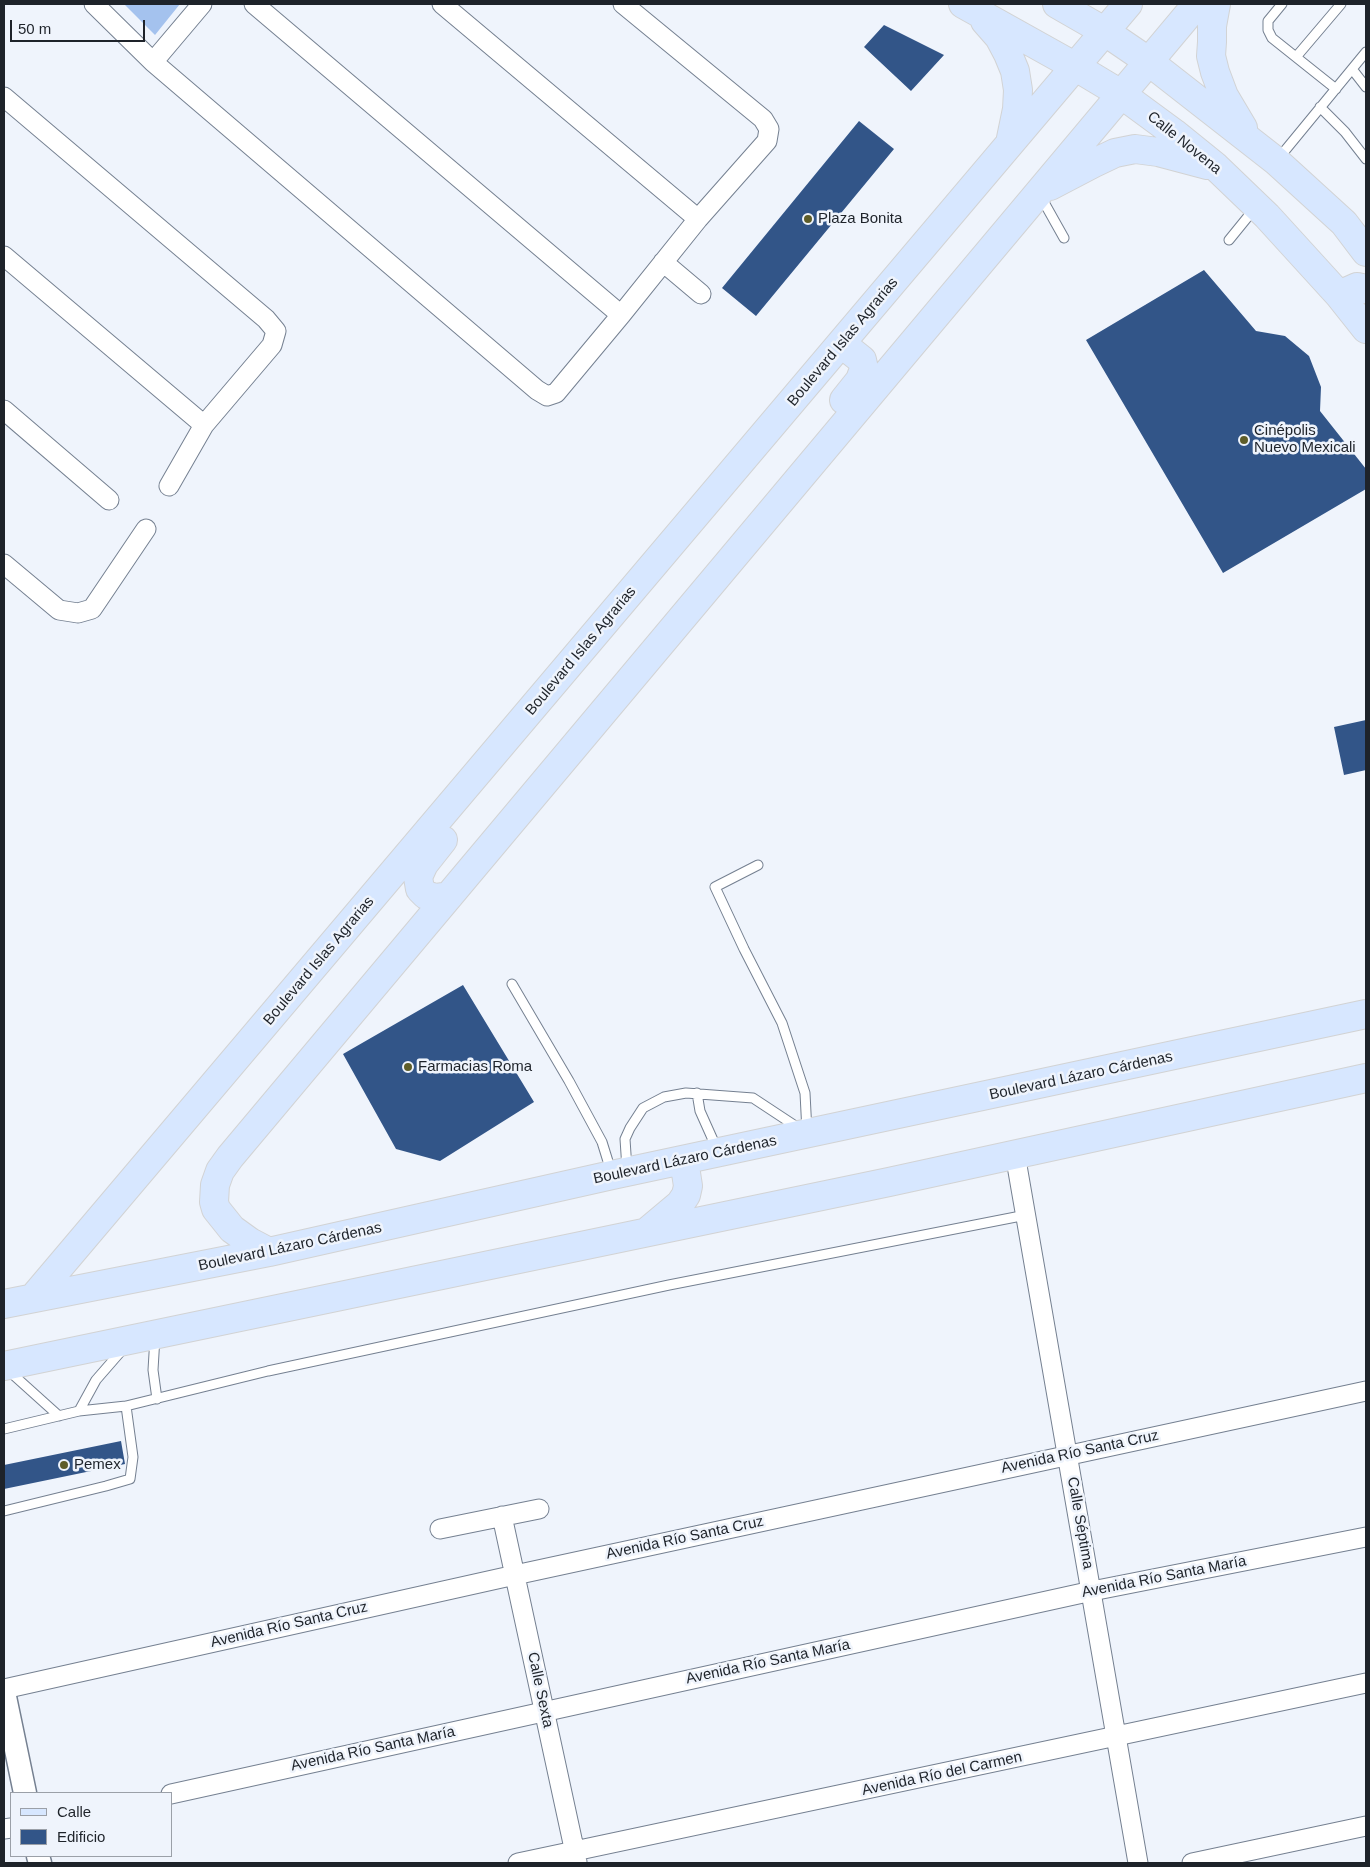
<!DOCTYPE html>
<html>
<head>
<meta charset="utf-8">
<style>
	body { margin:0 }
	#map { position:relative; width:1370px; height:1867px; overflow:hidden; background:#eff4fc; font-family:Helvetica,sans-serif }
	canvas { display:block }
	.frame { position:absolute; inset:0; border:5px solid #1e232a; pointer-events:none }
	.legend { position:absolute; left:10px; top:1792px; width:162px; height:65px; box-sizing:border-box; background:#eff4fc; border:1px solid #9ba0a8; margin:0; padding:6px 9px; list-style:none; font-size:15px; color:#1e232a }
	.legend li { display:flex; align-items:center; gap:10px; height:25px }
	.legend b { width:25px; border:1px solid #9ba0a8 }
	.scale { position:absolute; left:10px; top:20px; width:135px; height:22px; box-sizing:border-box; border:2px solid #1e232a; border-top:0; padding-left:6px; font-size:15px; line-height:18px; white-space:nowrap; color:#1e232a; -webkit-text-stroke:4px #eff4fc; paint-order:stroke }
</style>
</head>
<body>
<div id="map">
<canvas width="1370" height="1867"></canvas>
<div class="frame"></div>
<ul class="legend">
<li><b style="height:6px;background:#d7e7ff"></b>Calle</li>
<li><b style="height:14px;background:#325588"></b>Edificio</li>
</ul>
<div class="scale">50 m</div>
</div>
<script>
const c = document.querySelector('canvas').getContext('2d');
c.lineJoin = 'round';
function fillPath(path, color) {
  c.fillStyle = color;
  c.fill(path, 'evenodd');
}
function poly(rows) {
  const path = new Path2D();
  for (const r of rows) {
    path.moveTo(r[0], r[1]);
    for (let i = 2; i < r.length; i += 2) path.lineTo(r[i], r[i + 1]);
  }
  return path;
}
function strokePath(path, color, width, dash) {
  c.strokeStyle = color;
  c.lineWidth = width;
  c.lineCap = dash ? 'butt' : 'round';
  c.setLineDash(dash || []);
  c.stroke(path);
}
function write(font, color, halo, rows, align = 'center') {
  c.font = font + ' Helvetica,sans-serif';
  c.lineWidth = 5;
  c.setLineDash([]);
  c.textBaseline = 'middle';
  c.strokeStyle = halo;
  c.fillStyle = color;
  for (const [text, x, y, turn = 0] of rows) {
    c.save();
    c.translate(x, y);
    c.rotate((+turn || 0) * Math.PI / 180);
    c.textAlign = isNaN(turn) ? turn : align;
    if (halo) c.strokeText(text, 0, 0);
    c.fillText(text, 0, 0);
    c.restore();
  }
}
const green = poly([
	[124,4,180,4,155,35]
]);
const building = poly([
	[884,25,944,55,911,91,864,47],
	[859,121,894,149,756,316,722,288],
	[1204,270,1256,331,1285,336,1309,356,1321,387,1320,411,1366,469,1366,489,1223,573,1086,340],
	[1366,720,1366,770,1344,775,1334,727],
	[463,985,534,1102,440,1161,396,1149,343,1054],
	[121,1441,125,1464,4,1489,4,1465]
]);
const service = poly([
	[1282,4,1268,21,1268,30,1272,38,1336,89],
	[1296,57,1341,4],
	[1352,69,1366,87],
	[1320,107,1345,132,1366,159],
	[1278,159,1366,52],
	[1041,197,1064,238],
	[1229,240,1255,208],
	[758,865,715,887,744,949,782,1023,805,1093,807,1132],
	[512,984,569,1081,602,1142,611,1171],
	[697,1093,700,1111,717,1149],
	[627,1169,625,1139,630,1128,643,1108,664,1097,686,1093,753,1098,800,1129],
	[155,1337,153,1370,157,1399],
	[9,1371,59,1416],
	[79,1411,96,1380,123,1349],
	[4,1429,79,1411,126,1406,268,1371,669,1285,1026,1215],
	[4,1511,106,1486,130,1479,133,1457,126,1406]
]);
const minor = poly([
	[94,4,153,62,537,390,547,396,556,393,621,315,698,219,767,141,769,129,763,119,623,4],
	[254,4,621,315],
	[442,4,698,219],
	[153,62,202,4],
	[4,97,266,319,276,331,272,345,204,425,169,486],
	[4,256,204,425],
	[663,262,701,294],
	[4,410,109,500],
	[4,564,59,610,78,613,92,609,146,529],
	[1015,1154,1138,1863],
	[502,1516,577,1862],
	[440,1529,539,1509],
	[4,1689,515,1575,1366,1391],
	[171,1794,1092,1591,1366,1537],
	[4,1829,11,1828],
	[518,1863,1366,1683],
	[1192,1863,1366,1826]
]);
const tertiary = poly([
	[4,1692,25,1793],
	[38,1856,40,1863]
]);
const primary = poly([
	[963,4,1076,67,1121,94,1174,133,1216,167,1267,216,1339,295,1366,329],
	[1057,4,1104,31,1148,61,1276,161,1344,223,1366,252],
	[1216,4,1212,26,1212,42,1211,56,1215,72,1224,96,1243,128],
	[985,21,999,37,1008,54,1015,71,1018,90,1017,109,1010,143],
	[1050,186,1094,163,1115,153,1135,149,1158,152,1207,165],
	[1339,295,1357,287,1366,289],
	[842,344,862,360,864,369,860,380,844,400],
	[443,840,424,864,418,877,420,889,426,895,435,898,449,896],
	[649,1230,680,1204,686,1195,688,1186,684,1160],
	[269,1252,250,1242,232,1229,216,1209,214,1202,215,1185,220,1171,230,1157,1197,4],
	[33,1298,1128,4],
	[4,1304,269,1252,612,1175,1366,1014],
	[4,1366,889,1182,1366,1078]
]);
const markers = [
	[808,219,5,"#5e5d29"],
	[1244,440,5,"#5e5d29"],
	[408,1067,5,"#5e5d29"],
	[64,1465,5,"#5e5d29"]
];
const streetNames = [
	["Calle Novena",1184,143,39],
	["Boulevard Islas Agrarias",843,342,-50],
	["Boulevard Islas Agrarias",581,651,-50],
	["Boulevard Islas Agrarias",319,961,-50],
	["Boulevard Lázaro Cárdenas",1081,1076,-12],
	["Boulevard Lázaro Cárdenas",685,1160,-12],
	["Boulevard Lázaro Cárdenas",290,1247,-12],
	["Avenida Río Santa Cruz",1080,1452,-12],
	["Calle Séptima",1080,1523,80],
	["Avenida Río Santa Cruz",685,1538,-12],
	["Avenida Río Santa María",1164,1577,-11],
	["Avenida Río Santa Cruz",289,1625,-13],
	["Avenida Río Santa María",768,1662,-12],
	["Calle Sexta",540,1690,78],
	["Avenida Río Santa María",373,1749,-12],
	["Avenida Río del Carmen",942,1774,-12]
];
const poiNames = [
	["Plaza Bonita",818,219],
	["Cinépolis",1254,431],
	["Nuevo Mexicali",1254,448],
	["Farmacias Roma",418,1067],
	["Pemex",74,1465]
];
fillPath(green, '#a4c2ee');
fillPath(building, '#325588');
strokePath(service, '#758091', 11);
strokePath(minor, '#758091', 21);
strokePath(tertiary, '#758091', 25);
strokePath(primary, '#d2d3d4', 30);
strokePath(service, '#fff', 9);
strokePath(minor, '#fff', 19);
strokePath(tertiary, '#fff', 22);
strokePath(primary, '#d7e7ff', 28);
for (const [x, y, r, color] of markers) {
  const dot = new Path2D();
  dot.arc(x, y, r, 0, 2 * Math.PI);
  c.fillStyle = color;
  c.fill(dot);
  strokePath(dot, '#eff4fc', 2);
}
write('15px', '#1e232a', '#eff4fc', streetNames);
write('15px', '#1e232a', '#eff4fc', poiNames, 'left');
</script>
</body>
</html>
